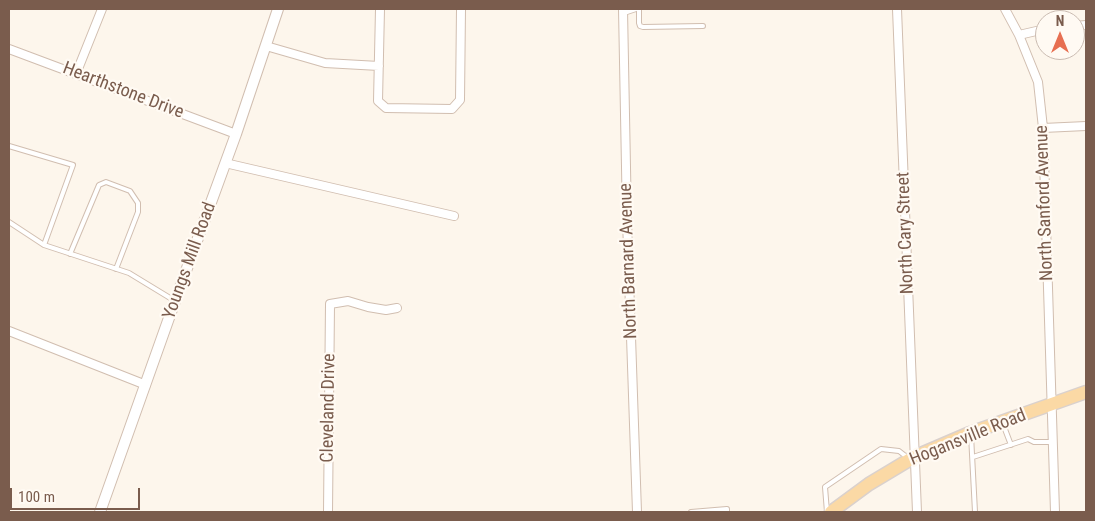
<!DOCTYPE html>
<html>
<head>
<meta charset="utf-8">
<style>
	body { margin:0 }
	#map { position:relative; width:1095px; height:521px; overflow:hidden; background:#fdf6ec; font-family:"Roboto Condensed",sans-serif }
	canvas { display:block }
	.frame { position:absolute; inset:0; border:10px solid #7a5c4d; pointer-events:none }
	.north { position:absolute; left:1035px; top:10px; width:50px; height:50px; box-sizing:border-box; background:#fffaf3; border:1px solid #cabbb1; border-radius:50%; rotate:0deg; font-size:14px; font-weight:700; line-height:20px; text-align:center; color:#7a5c4d }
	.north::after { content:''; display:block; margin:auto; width:18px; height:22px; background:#e76f51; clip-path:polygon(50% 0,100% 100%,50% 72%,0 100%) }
	.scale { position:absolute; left:10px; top:488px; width:130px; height:22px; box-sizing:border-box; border:2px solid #7a5c4d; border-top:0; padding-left:6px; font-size:15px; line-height:18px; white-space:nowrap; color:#7a5c4d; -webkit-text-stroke:4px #fffaf3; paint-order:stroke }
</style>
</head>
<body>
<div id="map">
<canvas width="1095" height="521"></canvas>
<div class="frame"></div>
<div class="north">N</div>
<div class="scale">100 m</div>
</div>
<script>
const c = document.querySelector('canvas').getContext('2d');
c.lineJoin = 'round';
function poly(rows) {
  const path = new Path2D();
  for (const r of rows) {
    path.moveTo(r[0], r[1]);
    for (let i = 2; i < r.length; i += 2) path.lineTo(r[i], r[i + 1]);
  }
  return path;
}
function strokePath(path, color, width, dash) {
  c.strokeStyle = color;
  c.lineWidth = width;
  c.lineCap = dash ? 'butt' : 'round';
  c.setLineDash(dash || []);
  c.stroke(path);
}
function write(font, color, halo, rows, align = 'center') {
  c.font = font + ' "Roboto Condensed",sans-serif';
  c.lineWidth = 4.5;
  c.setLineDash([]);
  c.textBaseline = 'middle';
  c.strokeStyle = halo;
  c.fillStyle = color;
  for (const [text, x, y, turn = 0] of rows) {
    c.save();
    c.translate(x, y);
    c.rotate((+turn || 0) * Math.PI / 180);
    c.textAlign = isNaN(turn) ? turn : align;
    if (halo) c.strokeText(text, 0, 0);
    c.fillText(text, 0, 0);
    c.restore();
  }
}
const service = poly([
	[639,9,639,23,640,26,643,27,703,26],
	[624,13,636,9],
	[9,146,73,165,44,245,9,222],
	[44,245,129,273,175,301],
	[70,254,99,185,106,182,130,191,138,203,138,212,116,269],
	[1003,424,1011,445],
	[971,435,975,512],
	[973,457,1028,439,1034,442,1052,442],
	[691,512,727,509,727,512],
	[827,512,825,487,881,449,899,451,908,458]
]);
const minor = poly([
	[380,9,378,101,386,108,452,109,460,100,461,9],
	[623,9,627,220,637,512],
	[897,9,917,512],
	[1005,9,1019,35,1038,82,1043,128,1055,512],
	[1075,26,1086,25],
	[1019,35,1045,29],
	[266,46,325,63,379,66],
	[9,49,236,134],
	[76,74,102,9],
	[1043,128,1086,126],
	[225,163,454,216],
	[9,331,146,385],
	[328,512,330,304,348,301,368,307,386,310,397,308]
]);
const tertiary = poly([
	[100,512,175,301,236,134,278,9]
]);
const primary = poly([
	[831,512,869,484,914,457,970,433,1086,392]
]);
const streetNames = [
	["Hearthstone Drive",123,91,21],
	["North Sanford Avenue",1045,203,-92],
	["North Cary Street",906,233,-92],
	["Youngs Mill Road",190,261,-70],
	["North Barnard Avenue",629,261,-92],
	["Cleveland Drive",329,408,-89],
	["Hogansville Road",968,438,-22]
];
strokePath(service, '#d1beb0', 6);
strokePath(minor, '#d1beb0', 10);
strokePath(tertiary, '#d1beb0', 12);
strokePath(primary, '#dad1cd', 15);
strokePath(service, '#fff', 4);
strokePath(minor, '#fff', 8);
strokePath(tertiary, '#fff', 10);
strokePath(primary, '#fbd9a5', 12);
write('18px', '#7a5c4d', '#fffaf3', streetNames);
</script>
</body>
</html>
